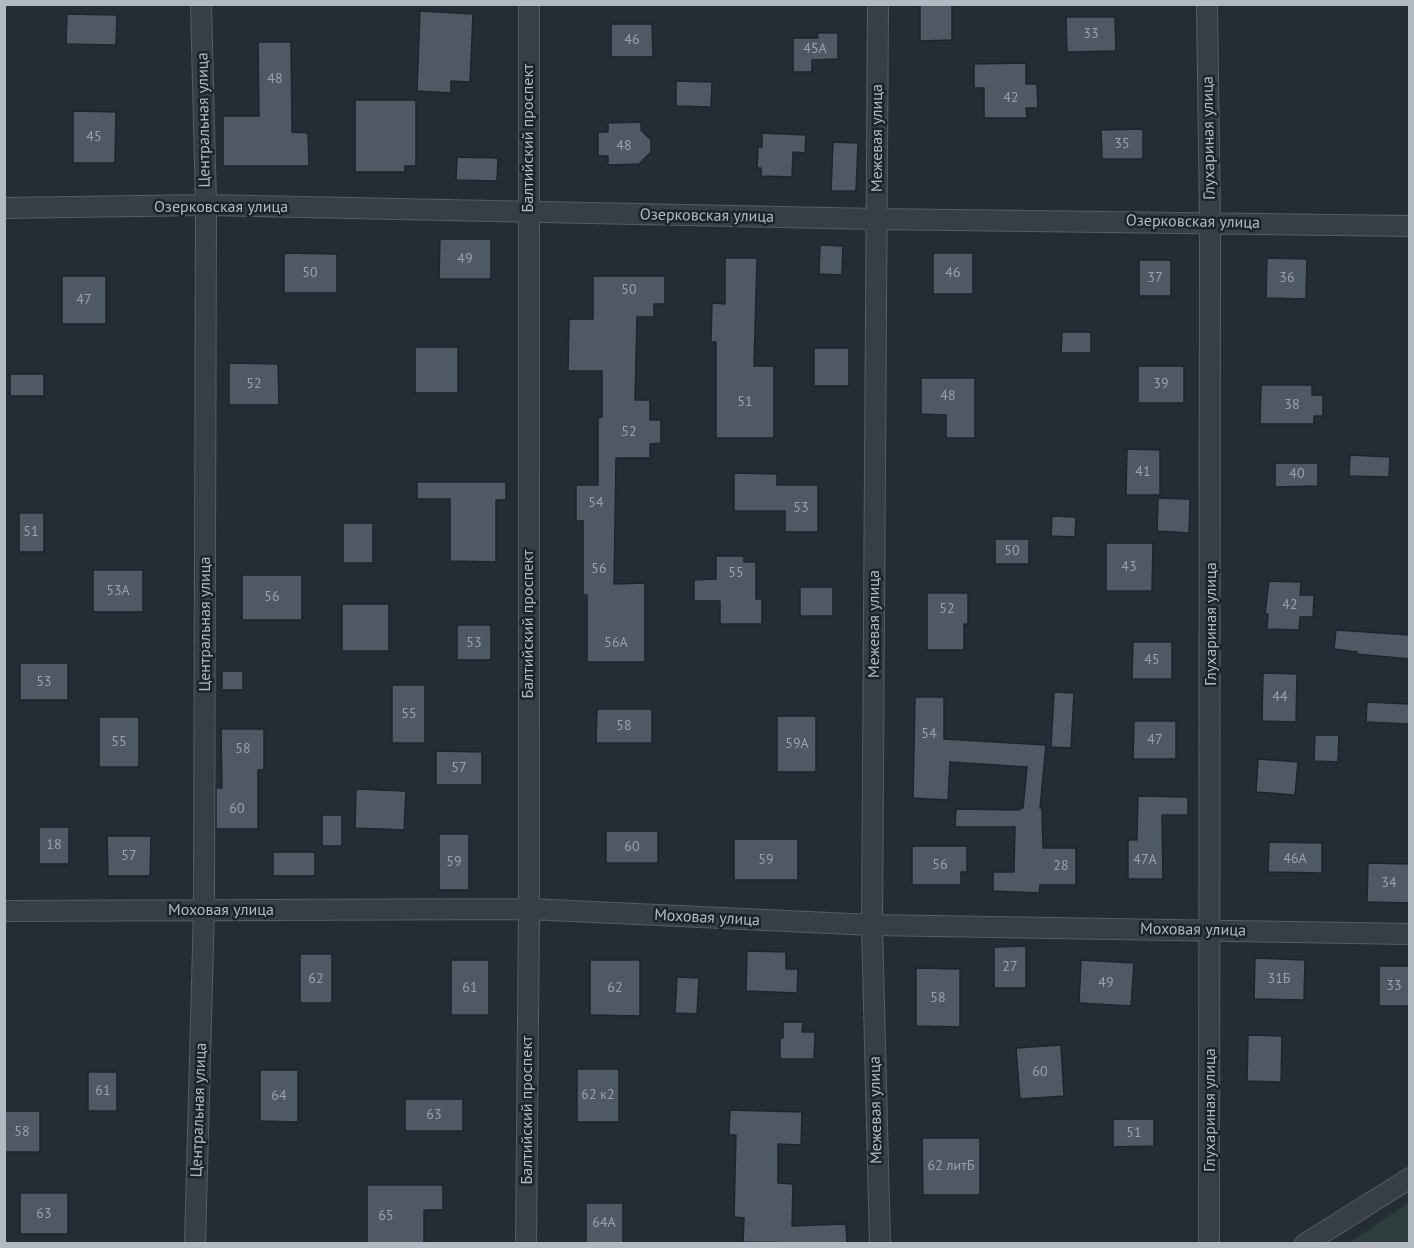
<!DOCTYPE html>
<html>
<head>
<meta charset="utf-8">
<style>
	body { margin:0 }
	#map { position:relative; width:1414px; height:1248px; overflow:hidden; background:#242d36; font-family:"PT Sans",sans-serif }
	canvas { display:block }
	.frame { position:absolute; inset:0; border:6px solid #b2b9c3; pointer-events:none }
</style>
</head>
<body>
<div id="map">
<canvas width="1414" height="1248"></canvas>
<div class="frame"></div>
</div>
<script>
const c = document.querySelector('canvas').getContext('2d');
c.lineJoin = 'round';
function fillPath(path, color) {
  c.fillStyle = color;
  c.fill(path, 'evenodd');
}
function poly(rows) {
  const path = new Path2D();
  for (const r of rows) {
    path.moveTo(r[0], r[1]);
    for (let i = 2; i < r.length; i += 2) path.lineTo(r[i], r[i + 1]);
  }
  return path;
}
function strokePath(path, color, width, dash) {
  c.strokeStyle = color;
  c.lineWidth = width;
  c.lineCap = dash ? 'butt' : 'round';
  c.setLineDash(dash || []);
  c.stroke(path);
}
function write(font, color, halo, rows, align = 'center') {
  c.font = font + ' "PT Sans",sans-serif';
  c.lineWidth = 5;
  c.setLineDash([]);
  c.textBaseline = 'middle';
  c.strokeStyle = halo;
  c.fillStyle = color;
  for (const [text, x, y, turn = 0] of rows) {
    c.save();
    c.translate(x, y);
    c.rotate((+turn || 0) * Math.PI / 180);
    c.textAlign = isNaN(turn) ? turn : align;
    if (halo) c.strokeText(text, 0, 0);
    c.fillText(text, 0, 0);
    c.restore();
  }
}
const green = poly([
	[1409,1202,1409,1243,1349,1243]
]);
const building = poly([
	[920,4,952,4,952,40,920,41,920,4],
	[420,11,473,14,470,82,451,81,451,93,417,91,420,11],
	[67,14,117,15,116,45,66,44,67,14],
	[1066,17,1115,17,1116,51,1067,52,1066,17],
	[611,24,652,24,653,57,611,57,611,24],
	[817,33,838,33,838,59,812,60,812,72,793,72,793,38,818,38,817,33],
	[258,42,291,42,292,132,308,133,309,166,223,166,223,116,259,116,258,42],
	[1026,63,1026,84,1037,84,1038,108,1026,108,1027,118,984,118,984,88,974,88,974,64,1026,63],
	[676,81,712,82,711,107,676,106,676,81],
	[355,100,416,100,416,166,405,166,405,172,355,172,355,100],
	[73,111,116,112,115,163,73,163,73,111],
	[641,122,641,130,651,140,651,152,639,164,608,165,608,156,598,156,598,132,608,132,608,123,641,122],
	[1143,129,1143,159,1102,159,1101,130,1143,129],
	[762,133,806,135,805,153,793,152,792,177,761,176,761,168,757,168,758,147,762,147,762,133],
	[833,142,858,143,856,191,831,191,833,142],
	[457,157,498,158,497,181,456,180,457,157],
	[440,239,491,239,491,279,439,279,440,239],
	[820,245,843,246,842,275,819,274,820,245],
	[284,253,337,254,337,293,284,293,284,253],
	[933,253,973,253,973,294,933,294,933,253],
	[725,258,757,258,754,366,774,366,774,438,716,438,716,342,711,342,712,303,725,304,725,258],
	[1267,258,1307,259,1306,299,1266,298,1267,258],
	[1139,260,1171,260,1171,296,1139,296,1139,260],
	[62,276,106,276,106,324,62,324,62,276],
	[593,276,665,276,665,304,654,304,654,317,637,317,635,400,650,400,650,420,661,420,661,443,650,444,650,458,616,458,614,584,645,583,645,662,587,662,587,595,583,595,583,521,576,521,576,485,598,485,598,418,602,417,602,371,568,371,569,319,593,319,593,276],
	[1062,332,1091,332,1091,353,1061,353,1062,332],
	[415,347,458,347,458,393,415,393,415,347],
	[814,348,849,348,849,386,814,386,814,348],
	[229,363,278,364,279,405,229,405,229,363],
	[1138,366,1184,366,1184,403,1138,403,1138,366],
	[10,374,44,374,44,396,10,396,10,374],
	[921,378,975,378,975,438,946,438,946,415,921,414,921,378],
	[1261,385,1312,385,1312,395,1323,395,1323,416,1314,416,1314,424,1260,424,1261,385],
	[1127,449,1160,450,1160,495,1126,495,1127,449],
	[1350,455,1390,457,1389,477,1349,476,1350,455],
	[1275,463,1318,463,1318,486,1275,487,1275,463],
	[734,473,777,474,777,485,818,485,818,532,785,532,785,511,734,511,734,473],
	[417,482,506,482,506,500,496,500,496,562,450,561,450,499,417,499,417,482],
	[1158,498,1190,499,1189,533,1157,531,1158,498],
	[19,513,44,513,44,552,19,552,19,513],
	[1052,516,1076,517,1075,537,1051,536,1052,516],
	[343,523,373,523,373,563,343,563,343,523],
	[995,539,1029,539,1029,564,995,564,995,539],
	[1106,543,1153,543,1152,591,1106,591,1106,543],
	[716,556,744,556,744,562,756,562,756,599,762,599,762,624,720,624,720,601,694,601,694,580,716,579,716,556],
	[93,570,143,570,143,612,93,612,93,570],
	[242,575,302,575,302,620,242,620,242,575],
	[1269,581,1301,582,1300,595,1314,595,1313,617,1300,617,1299,630,1267,629,1268,614,1265,614,1269,581],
	[800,587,833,587,833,616,800,616,800,587],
	[927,593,968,593,968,624,964,624,964,650,927,650,927,593],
	[342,604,389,604,389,651,342,651,342,604],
	[457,625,491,625,491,660,457,660,457,625],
	[1336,630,1410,635,1410,659,1356,654,1357,652,1334,649,1336,630],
	[1133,642,1172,642,1172,679,1132,679,1133,642],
	[20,663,68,663,68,700,20,700,20,663],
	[222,671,243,671,243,690,222,690,222,671],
	[1263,673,1297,674,1296,722,1262,721,1263,673],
	[392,685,425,685,425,743,392,743,392,685],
	[1054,692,1074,693,1071,748,1051,747,1054,692],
	[915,697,944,697,944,739,1046,745,1040,808,1042,808,1043,848,1076,848,1076,885,1040,885,1039,893,993,891,993,872,1014,872,1015,827,955,827,956,809,1020,810,1020,808,1023,808,1027,767,950,762,948,800,913,798,915,697],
	[1367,702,1409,704,1409,724,1366,722,1367,702],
	[597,709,652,709,652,743,596,743,597,709],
	[777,716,816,716,816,772,777,772,777,716],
	[99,717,139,717,139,767,99,767,99,717],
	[1134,721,1176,721,1176,759,1133,759,1134,721],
	[221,729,264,729,264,770,258,770,258,829,216,829,216,788,222,788,221,729],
	[1315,735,1339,735,1338,762,1314,761,1315,735],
	[436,751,482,752,482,785,436,785,436,751],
	[1258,759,1298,762,1295,795,1256,792,1258,759],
	[356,789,406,791,404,830,355,828,356,789],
	[1138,796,1188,797,1188,815,1162,815,1163,879,1128,879,1128,840,1137,840,1138,796],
	[322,815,342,815,342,846,322,846,322,815],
	[39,827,69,827,69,864,39,864,39,827],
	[606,831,658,831,658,863,606,863,606,831],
	[439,834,469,834,469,890,439,890,439,834],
	[107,836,151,836,150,876,108,876,107,836],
	[734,839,798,839,798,880,734,880,734,839],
	[1269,842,1322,843,1322,873,1268,872,1269,842],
	[912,846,967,846,967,872,961,872,961,885,912,885,912,846],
	[273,852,315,852,315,876,273,876,273,852],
	[1368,863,1410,864,1410,903,1367,902,1368,863],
	[1026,946,1026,988,994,988,994,947,1026,946],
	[747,951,786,952,786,969,798,969,797,993,746,991,747,951],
	[300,954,332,954,332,1003,300,1003,300,954],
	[1255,958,1305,960,1304,1000,1254,999,1255,958],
	[451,960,489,960,489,1015,451,1015,451,960],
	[590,960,640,960,640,1016,590,1015,590,960],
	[1081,960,1134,963,1131,1006,1079,1003,1081,960],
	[1379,966,1410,966,1410,1006,1379,1006,1379,966],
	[916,968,960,969,960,1027,916,1026,916,968],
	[677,977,699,978,697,1014,675,1013,677,977],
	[783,1022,803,1022,802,1032,815,1032,814,1059,780,1059,780,1038,783,1038,783,1022],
	[1248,1035,1282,1036,1281,1082,1247,1081,1248,1035],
	[1061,1045,1064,1096,1020,1099,1016,1048,1061,1045],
	[577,1069,619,1069,619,1122,577,1122,577,1069],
	[260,1070,298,1070,298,1122,260,1121,260,1070],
	[88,1072,117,1072,117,1111,88,1111,88,1072],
	[405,1099,463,1099,463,1131,405,1131,405,1099],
	[730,1110,802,1112,801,1145,778,1144,778,1183,793,1184,792,1226,846,1224,847,1244,743,1242,744,1218,734,1217,736,1135,729,1135,730,1110],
	[4,1111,40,1111,40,1152,4,1152,4,1111],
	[1113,1119,1154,1119,1154,1146,1113,1147,1113,1119],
	[922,1138,980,1138,980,1195,923,1195,922,1138],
	[367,1185,443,1185,443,1210,424,1210,424,1244,367,1244,367,1185],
	[20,1193,68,1193,68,1234,20,1234,20,1193],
	[586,1203,623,1203,623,1244,586,1244,586,1203]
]);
const minor = poly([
	[878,4,872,925,880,1244],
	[1207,4,1210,222,1209,1244],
	[4,208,206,205,876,219,1410,226],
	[4,911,529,909,872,925,1410,934],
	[195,1244,204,909,206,205,201,4],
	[526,1244,529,909,529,4],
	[1305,1244,1410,1178]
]);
const numberNames = [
	["33",1091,34],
	["46",632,40],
	["45А",815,49],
	["48",275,79],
	["42",1011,98],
	["45",94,137],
	["35",1122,144],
	["48",624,146],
	["49",465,259],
	["50",310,273],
	["46",953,273],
	["37",1155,278],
	["36",1287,278],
	["50",629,290],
	["47",84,300],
	["52",254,384],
	["39",1161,384],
	["48",948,396],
	["51",745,402],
	["38",1292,405],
	["52",629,432],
	["41",1143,472],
	["40",1297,474],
	["54",596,503],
	["53",801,508],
	["51",31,532],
	["50",1012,551],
	["43",1129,567],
	["56",599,569],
	["55",736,573],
	["53А",118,591],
	["56",272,597],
	["42",1290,605],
	["52",947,609],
	["53",474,643],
	["56А",616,643],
	["45",1152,660],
	["53",44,682],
	["44",1280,697],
	["55",409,714],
	["58",624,726],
	["54",929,734],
	["47",1155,740],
	["55",119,742],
	["59А",797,744],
	["58",243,749],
	["57",459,768],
	["60",237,809],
	["18",54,845],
	["60",632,847],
	["57",129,856],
	["46А",1295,859],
	["59",766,860],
	["47А",1145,860],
	["59",454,862],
	["56",940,865],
	["28",1061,866],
	["34",1389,883],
	["27",1010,967],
	["62",316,979],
	["31Б",1279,979],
	["49",1106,983],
	["33",1394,986],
	["61",470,988],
	["62",615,988],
	["58",938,998],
	["60",1040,1072],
	["61",103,1091],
	["62 к2",598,1095],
	["64",279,1096],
	["63",434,1115],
	["58",22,1132],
	["51",1134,1133],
	["62 литБ",951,1166],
	["63",44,1214],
	["65",386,1216],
	["64А",604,1223]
];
const streetNames = [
	["Центральная улица",204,120,-91],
	["Балтийский проспект",528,138,-90],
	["Межевая улица",877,138,-90],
	["Глухариная улица",1209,138,-91],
	["Озерковская улица",221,207],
	["Озерковская улица",707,216,1],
	["Озерковская улица",1193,222,1],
	["Центральная улица",205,624,-90],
	["Балтийский проспект",528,624,-90],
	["Межевая улица",874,624,-90],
	["Глухариная улица",1211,624,-90],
	["Моховая улица",221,910],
	["Моховая улица",707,918,3],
	["Моховая улица",1193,930,1],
	["Центральная улица",199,1110,-88],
	["Балтийский проспект",527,1110,-90],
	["Межевая улица",876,1110,-91],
	["Глухариная улица",1210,1110,-90]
];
fillPath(green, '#2c3d3c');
fillPath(building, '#4f5965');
strokePath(building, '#1e252e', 1.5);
strokePath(minor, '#555c65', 22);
strokePath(minor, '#373e47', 20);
write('14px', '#99a1ac', null, numberNames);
write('16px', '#b2b9c3', '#1c232c', streetNames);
</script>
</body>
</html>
